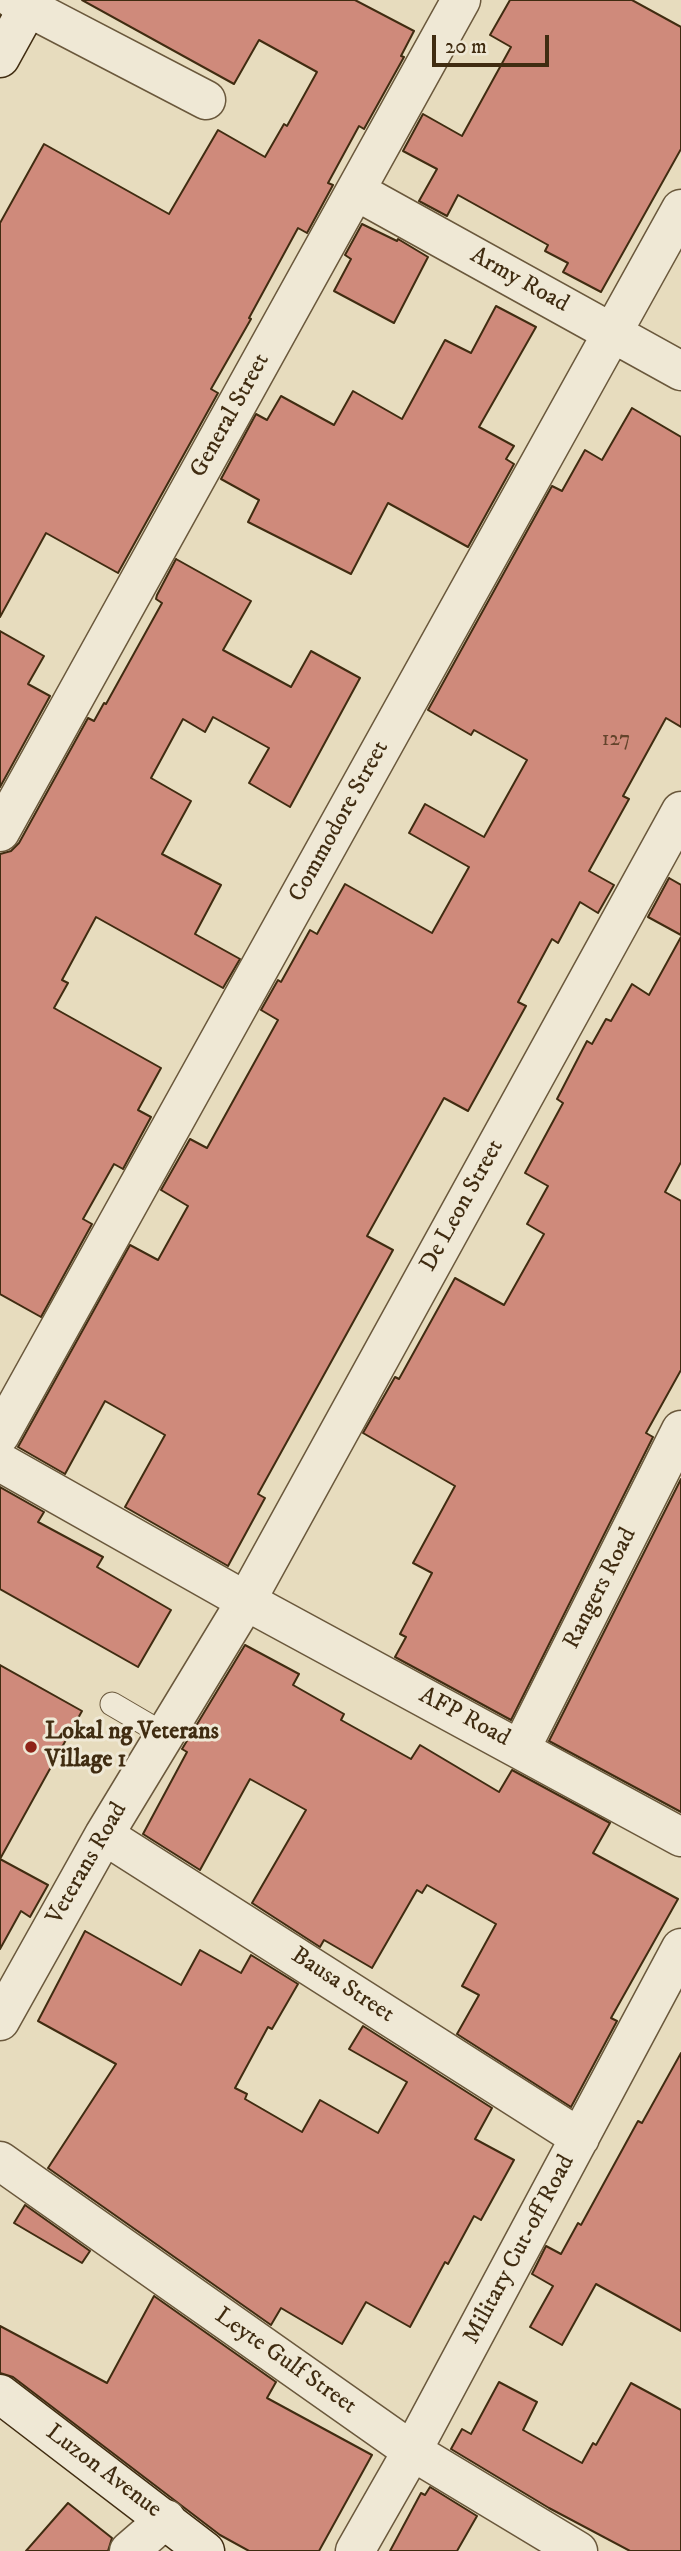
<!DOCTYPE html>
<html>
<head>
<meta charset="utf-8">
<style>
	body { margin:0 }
	#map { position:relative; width:681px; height:2551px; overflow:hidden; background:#e7dcbe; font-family:"IM FELL DW Pica",serif }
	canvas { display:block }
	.scale { position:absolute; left:432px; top:35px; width:117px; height:32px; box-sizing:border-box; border:4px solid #402c11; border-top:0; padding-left:9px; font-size:21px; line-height:24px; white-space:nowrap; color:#402c11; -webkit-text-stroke:5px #efe8d5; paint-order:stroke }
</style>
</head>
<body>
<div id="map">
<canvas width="681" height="2551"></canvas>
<div class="scale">20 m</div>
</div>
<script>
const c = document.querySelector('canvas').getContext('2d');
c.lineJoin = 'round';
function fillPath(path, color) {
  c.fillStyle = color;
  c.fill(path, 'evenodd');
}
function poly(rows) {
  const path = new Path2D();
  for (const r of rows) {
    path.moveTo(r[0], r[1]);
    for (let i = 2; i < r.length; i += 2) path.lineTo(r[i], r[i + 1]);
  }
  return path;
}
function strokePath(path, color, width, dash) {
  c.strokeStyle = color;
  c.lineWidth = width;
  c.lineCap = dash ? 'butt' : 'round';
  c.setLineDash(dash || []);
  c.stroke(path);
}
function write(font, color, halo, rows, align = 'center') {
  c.font = font + ' "IM FELL DW Pica",serif';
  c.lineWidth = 6;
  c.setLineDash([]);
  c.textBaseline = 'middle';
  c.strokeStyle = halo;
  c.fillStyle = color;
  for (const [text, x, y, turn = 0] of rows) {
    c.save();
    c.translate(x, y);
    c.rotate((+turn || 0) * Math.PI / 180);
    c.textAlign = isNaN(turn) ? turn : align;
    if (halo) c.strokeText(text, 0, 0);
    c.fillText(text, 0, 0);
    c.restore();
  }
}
const building = poly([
	[82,0,355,0,414,31,401,56,404,57,364,129,359,126,328,183,333,185,307,233,298,228,249,318,251,319,211,389,218,393,118,573,46,533,0,617,0,223,44,144,169,214,218,130,265,157,284,124,287,126,317,72,259,40,234,84,82,0],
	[510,0,632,0,681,27,681,149,601,292,563,272,568,263,545,251,548,245,458,195,447,216,419,201,437,169,403,151,423,114,462,136,511,47,490,35,510,0],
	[362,224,397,241,398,239,428,257,394,323,334,291,351,259,345,255,362,224],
	[496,306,536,327,479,427,514,446,506,459,514,464,468,547,388,503,351,574,248,522,259,500,221,479,256,414,267,420,281,396,334,425,353,391,402,419,445,340,471,353,496,306],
	[632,408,681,437,681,727,666,718,623,796,629,799,589,871,614,885,598,913,580,902,558,943,552,939,518,1002,526,1006,468,1111,444,1098,367,1236,393,1250,258,1494,265,1498,228,1566,125,1507,165,1435,105,1401,65,1474,18,1447,130,1245,158,1260,188,1206,161,1190,190,1139,207,1148,278,1020,261,1010,278,980,281,982,310,930,317,934,345,884,432,933,469,867,409,833,425,804,484,837,527,760,474,730,471,735,428,710,552,486,562,491,585,450,602,460,632,408],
	[176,559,251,601,223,650,291,687,311,651,360,678,290,807,249,783,269,748,213,717,205,732,183,719,151,778,191,801,162,854,221,885,195,934,240,959,223,988,96,917,62,980,68,983,54,1008,161,1068,138,1110,151,1117,123,1169,114,1164,83,1219,92,1224,41,1317,0,1294,0,854,11,851,19,843,88,718,94,721,104,703,106,704,162,603,156,599,157,595,176,559],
	[0,631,44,656,28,684,50,696,0,787,0,631],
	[669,878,681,885,681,935,648,917,669,878],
	[681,937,681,1162,665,1192,681,1201,681,1370,646,1433,653,1437,511,1720,395,1657,406,1637,400,1634,432,1573,413,1563,455,1486,363,1433,395,1377,399,1379,455,1278,504,1305,544,1234,527,1224,548,1186,525,1173,563,1103,557,1099,587,1041,592,1044,606,1019,611,1021,632,984,649,995,681,937],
	[681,1479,681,1812,549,1741,681,1479],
	[0,1487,44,1512,38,1522,103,1557,97,1567,171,1610,138,1667,0,1589,0,1487],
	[245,1645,299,1674,293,1685,344,1714,341,1720,411,1759,420,1745,499,1792,512,1770,610,1823,593,1853,678,1899,611,2018,617,2021,571,2107,457,2034,479,1995,462,1986,496,1924,427,1885,422,1893,417,1890,372,1968,324,1940,320,1947,252,1903,306,1810,250,1779,200,1870,143,1834,187,1752,182,1749,245,1645],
	[0,1665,82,1711,0,1859,0,1665],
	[0,1859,48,1885,30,1917,21,1911,0,1949,0,1859],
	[85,1931,181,1985,200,1950,241,1973,251,1955,298,1984,272,2029,268,2027,235,2088,247,2094,245,2099,302,2132,320,2100,378,2133,407,2082,349,2049,363,2026,492,2108,475,2139,514,2160,481,2220,474,2216,448,2264,445,2262,410,2327,366,2302,342,2344,281,2308,271,2325,48,2168,116,2064,38,2021,85,1931],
	[681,2053,681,2331,596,2284,562,2345,530,2327,553,2286,532,2274,546,2246,561,2254,578,2223,581,2225,638,2121,642,2123,681,2053],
	[25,2205,90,2251,82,2263,14,2223,25,2205],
	[154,2296,276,2382,267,2398,372,2455,319,2551,249,2551,220,2535,13,2377,0,2373,0,2326,107,2383,154,2296],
	[499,2382,537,2402,523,2430,582,2463,593,2443,596,2445,631,2383,681,2410,681,2551,630,2551,549,2508,451,2449,462,2429,471,2434,499,2382],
	[430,2487,477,2516,457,2551,390,2551,421,2493,425,2495,430,2487],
	[68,2503,112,2538,108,2551,26,2551,68,2503]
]);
const service = poly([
	[112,1704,165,1735]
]);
const minor = poly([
	[14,0,206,100],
	[356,191,681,371],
	[0,832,461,0],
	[0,1435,681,209],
	[0,1462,246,1601,104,1835,0,2021],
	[521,1748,681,1430],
	[104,1835,580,2138],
	[0,2161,412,2451,578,2551],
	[129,2551,166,2519],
	[355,2551,412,2451,681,1948]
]);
const tertiary = poly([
	[681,811,246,1601,681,1837]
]);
const secondary = poly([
	[0,58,32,0],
	[0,2394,205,2551]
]);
const markers = [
	[31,1747,7,"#8f2418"]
];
const numberNames = [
	["127",616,741]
];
const streetNames = [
	["Army Road",519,281,29],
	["General Street",231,416,-61],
	["Commodore Street",340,822,-61],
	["De Leon Street",463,1206,-61],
	["Rangers Road",601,1589,-63],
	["AFP Road",464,1718,28],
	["Veterans Road",88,1864,-60],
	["Bausa Street",342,1986,33],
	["Military Cut-off Road",520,2250,-62],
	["Leyte Gulf Street",285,2362,35],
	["Luzon Avenue",103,2472,37]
];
const poiNames = [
	["Lokal ng Veterans",45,1733],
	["Village 1",45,1761]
];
fillPath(building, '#cf8a7b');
strokePath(building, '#402c11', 2);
strokePath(service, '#6a583c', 25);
strokePath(minor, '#6a583c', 41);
strokePath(tertiary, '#6a583c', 41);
strokePath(secondary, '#402c11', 41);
strokePath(service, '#efe8d5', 23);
strokePath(minor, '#efe8d5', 38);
strokePath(tertiary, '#efe8d5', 38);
strokePath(secondary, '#efe8d5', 38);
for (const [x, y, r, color] of markers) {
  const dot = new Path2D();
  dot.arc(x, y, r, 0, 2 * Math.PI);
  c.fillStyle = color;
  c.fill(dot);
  strokePath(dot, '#efe8d5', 2.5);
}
write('21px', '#64442c', null, numberNames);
write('24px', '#402c11', '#efe8d5', streetNames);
write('bold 24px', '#402c11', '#efe8d5', poiNames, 'left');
</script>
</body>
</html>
